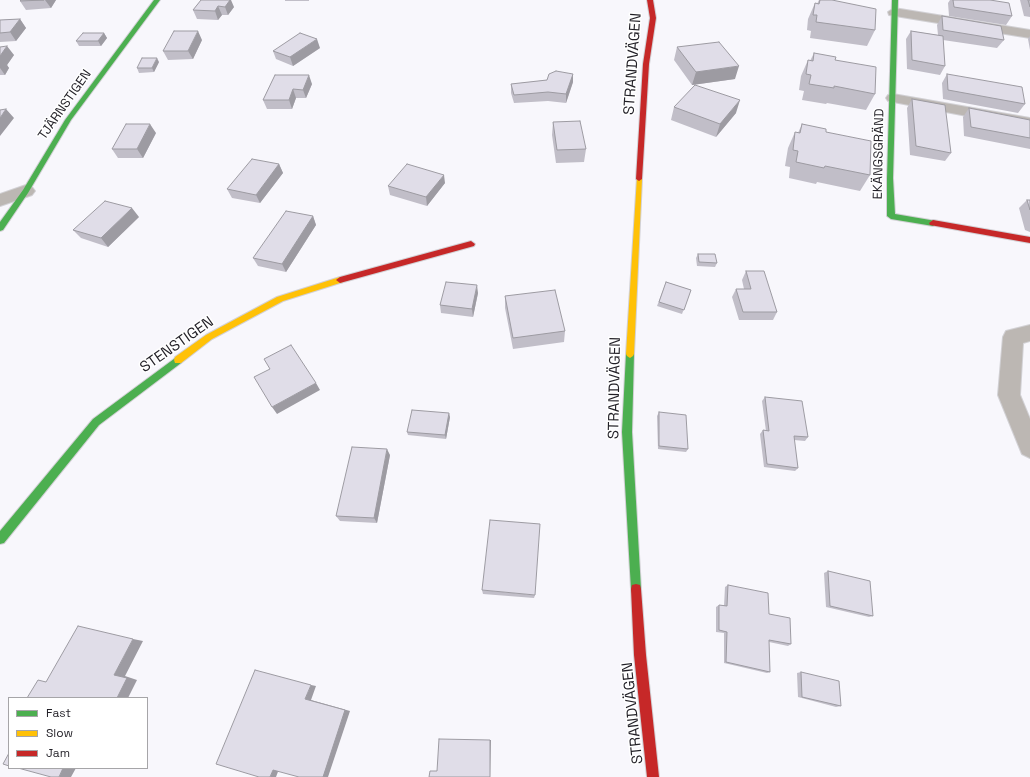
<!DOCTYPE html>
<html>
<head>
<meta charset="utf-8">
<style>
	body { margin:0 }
	#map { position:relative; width:1030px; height:777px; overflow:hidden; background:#f8f7fc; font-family:"Space Grotesk",sans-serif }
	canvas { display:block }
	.legend { position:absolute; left:8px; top:697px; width:140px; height:72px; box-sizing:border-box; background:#fff; border:1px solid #a6a5a8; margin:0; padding:5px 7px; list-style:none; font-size:12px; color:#211f26 }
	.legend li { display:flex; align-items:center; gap:8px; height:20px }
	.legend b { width:20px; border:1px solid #a6a5a8 }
</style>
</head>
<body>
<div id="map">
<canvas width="1030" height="777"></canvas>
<ul class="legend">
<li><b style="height:5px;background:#4caf50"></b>Fast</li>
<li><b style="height:5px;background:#ffc107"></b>Slow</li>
<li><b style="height:5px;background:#c62828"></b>Jam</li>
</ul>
</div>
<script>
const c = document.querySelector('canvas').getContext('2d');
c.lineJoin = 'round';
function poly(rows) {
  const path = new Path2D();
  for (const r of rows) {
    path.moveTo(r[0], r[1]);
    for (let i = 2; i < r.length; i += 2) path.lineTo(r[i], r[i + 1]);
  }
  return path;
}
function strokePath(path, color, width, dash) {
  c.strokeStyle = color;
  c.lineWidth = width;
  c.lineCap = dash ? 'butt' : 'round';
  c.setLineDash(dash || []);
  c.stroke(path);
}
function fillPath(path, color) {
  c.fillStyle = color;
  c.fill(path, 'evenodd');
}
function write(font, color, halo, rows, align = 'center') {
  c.font = font + ' "Space Grotesk",sans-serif';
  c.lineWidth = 3;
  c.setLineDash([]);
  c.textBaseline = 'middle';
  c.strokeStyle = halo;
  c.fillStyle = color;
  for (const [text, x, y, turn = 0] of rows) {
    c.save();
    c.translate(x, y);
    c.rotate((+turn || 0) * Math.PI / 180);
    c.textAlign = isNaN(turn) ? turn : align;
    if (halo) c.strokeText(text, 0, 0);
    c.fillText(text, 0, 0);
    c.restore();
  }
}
const street = poly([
	[894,8,1030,30,1030,38,889,15,888,12,894,8],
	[893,94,1030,118,1030,128,888,101,886,98,888,95,893,94],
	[26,185,32,187,35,191,32,195,0,206,0,194,26,185],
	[1030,325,1030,341,1023,343,1020,395,1030,419,1030,458,1022,454,998,395,1003,337,1006,331,1030,325]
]);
const fast = poly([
	[154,0,160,0,71,120,28,193,3,230,0,231,0,222,23,190,65,120,154,0],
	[892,0,898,0,893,178,895,214,936,221,937,223,933,226,891,219,887,216,887,178,892,0],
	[630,350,633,352,634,354,632,432,641,589,640,593,636,594,632,593,631,589,622,432,626,354,627,352,630,350],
	[178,356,181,357,182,360,181,363,99,425,4,543,0,544,0,531,93,419,178,356]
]);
const slow = poly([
	[637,177,641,177,642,179,634,354,633,356,630,358,627,356,626,354,637,177],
	[340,277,343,278,344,280,343,282,283,301,212,339,181,363,175,363,174,360,175,357,206,335,277,297,340,277]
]);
const jam = poly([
	[647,0,653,0,656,18,649,64,642,179,639,181,636,179,643,64,650,18,647,0],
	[933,220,1030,237,1030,243,930,225,929,223,933,220],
	[471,241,475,244,474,246,340,283,336,280,340,277,471,241],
	[636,584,640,585,641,589,646,655,659,777,647,777,634,655,631,589,632,585,636,584]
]);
const wall = poly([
	[21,0,56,0,51,8,26,10,20,1],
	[201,0,234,7,228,15,222,15,218,20,197,19,193,10],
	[285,0,309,0,309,1,285,1],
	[819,0,832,0,875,30,867,46,810,38,811,31,807,30,808,19,815,3,817,4],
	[950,0,990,0,1012,16,1006,25,949,16,948,3],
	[1020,0,1030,0,1030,17,1024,16],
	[942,16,1004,40,997,48,943,40,945,66,940,75,907,69,906,39,911,31,938,35,937,25],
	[20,19,26,28,16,41,0,42,0,20],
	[104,33,107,38,101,46,79,46,76,41],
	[1030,36,1030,50,1028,39],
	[202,40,193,59,168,60,163,51],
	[0,47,14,55,7,65,9,68,5,75,0,75],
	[677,47,735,79,692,85,674,60],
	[320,48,293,66,276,59,273,51],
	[814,53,875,94,866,110,827,103,826,104,802,100,804,91,799,90,801,76,808,60,810,61],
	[159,62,154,72,139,73,137,68],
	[573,74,573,82,566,103,548,101,514,103,511,93,511,84,547,80],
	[947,74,1025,104,1018,113,943,99,942,83],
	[275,75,312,84,306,98,296,98,292,109,267,109,263,100],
	[912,99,951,153,945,161,910,155,907,108],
	[674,107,736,113,716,137,671,120],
	[969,108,1030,120,1030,149,964,136,963,117],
	[553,122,586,149,584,162,556,163,552,135],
	[802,124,826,132,870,175,860,191,817,182,816,184,789,178,790,167,785,166,788,148,795,132,798,133],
	[156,133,143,158,118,158,112,149],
	[279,164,283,173,260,203,232,198,227,189],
	[445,183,427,206,390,195,388,186],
	[1027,200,1030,200,1030,232,1025,230,1019,208],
	[313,216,316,225,286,272,258,266,253,258],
	[139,217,108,247,81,238,73,230],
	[698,254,717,263,715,267,697,266,696,258],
	[746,271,777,312,773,320,739,320,732,297,736,289,744,289,742,280],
	[666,282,691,290,682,314,657,306],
	[478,293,473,317,441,313,440,305],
	[505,296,565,331,564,342,513,349,505,308],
	[765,397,808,437,805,441,794,440,798,468,795,471,764,467,760,434,763,430,766,431,762,401],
	[659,412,688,449,686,452,658,449,657,416],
	[450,417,446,439,408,435,407,432],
	[390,455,377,523,340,521,336,516],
	[828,571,873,616,869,617,826,607,824,573],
	[728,585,769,614,791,644,788,646,769,642,770,672,767,673,724,663,724,633,716,632,716,607,719,605,724,606,725,587],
	[482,590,535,595,534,598,483,594],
	[801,672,841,706,836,707,798,697,797,673]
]);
const shadedWall = poly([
	[45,0,56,0,51,8],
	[225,0,231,0,234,7,228,15,225,7],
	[218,6,222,15,218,20,215,11],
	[20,19,26,28,16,41,10,32],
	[198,31,202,40,193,59,188,51],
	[104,33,107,38,101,46,98,41],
	[317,39,320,48,293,66,290,57],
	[7,46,14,55,7,65,9,68,5,75,0,68,0,56],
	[157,58,159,62,154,72,152,68],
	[739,66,735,79,692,85,696,72],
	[573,74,573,82,566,103,566,94],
	[309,75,312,84,306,98,303,90],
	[293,89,296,98,292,109,289,100],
	[740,100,736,113,716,137,720,124],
	[6,109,14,118,0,136,0,118],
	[150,124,156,133,143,158,137,149],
	[279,164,283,173,260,203,256,195],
	[444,175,445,183,427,206,426,197],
	[132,208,139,217,108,247,101,238],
	[313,216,316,225,286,272,282,264],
	[477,285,478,293,473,317,472,309],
	[316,383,320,390,277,414,272,407],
	[449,413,450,417,446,439,445,435],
	[387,449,390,455,377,523,374,518],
	[133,639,143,641,125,676,137,680,128,698,117,698,114,675],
	[311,685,316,686,311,700,350,711,328,777,323,777,305,699],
	[490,740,491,740,490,777],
	[63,768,76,768,71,777,59,777],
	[279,769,276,777,270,777,273,770]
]);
const building = poly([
	[21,0,44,0,20,1,21,0],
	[201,0,230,0,225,7,218,6,215,11,193,10,201,0],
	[820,0,832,0,876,9,875,30,816,22,817,15,813,15,815,3,819,4,820,0],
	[953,0,990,0,1009,3,1012,16,954,7,953,0],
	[1028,0,1030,0,1030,7,1028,0],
	[942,16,1001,26,1004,40,943,30,942,16],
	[20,19,10,32,0,33,0,20,20,19],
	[174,31,198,31,188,51,163,51,174,31],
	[911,31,943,36,945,66,912,60,911,31],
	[83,33,104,33,98,41,76,41,83,33],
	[300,33,317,39,290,57,273,51,300,33],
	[719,42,739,66,696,72,677,47,719,42],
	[7,46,0,56,0,47,7,46],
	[814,53,836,57,835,60,876,67,875,94,834,86,834,88,809,84,811,75,806,74,808,60,813,61,814,53],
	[142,58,157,58,152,68,137,68,142,58],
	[556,71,573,74,566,94,548,92,514,95,511,84,547,80,549,74,556,71],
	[947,74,1022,87,1025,104,948,90,947,74],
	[275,75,309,75,303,90,293,89,289,100,263,100,275,75],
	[695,85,740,100,720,124,674,107,695,85],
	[912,99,945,105,951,153,916,146,912,99],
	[969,108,1030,120,1030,138,971,127,969,108],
	[6,109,0,118,0,110,6,109],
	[580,121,586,149,557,150,553,122,580,121],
	[126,124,150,124,137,149,112,149,126,124],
	[802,124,826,129,826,132,871,141,870,175,825,166,824,168,796,162,798,151,793,150,795,132,800,133,802,124],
	[252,159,279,164,256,195,227,189,252,159],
	[407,164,444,175,426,197,388,186,407,164],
	[1027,200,1030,200,1030,210,1027,200],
	[105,201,132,208,101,238,73,230,105,201],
	[286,211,313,216,282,264,253,258,286,211],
	[698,254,715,254,717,263,699,262,698,254],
	[746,271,764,271,777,312,743,312,736,289,751,289,746,271],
	[446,282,477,285,472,309,440,305,446,282],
	[666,282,691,290,684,310,659,302,666,282],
	[555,290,565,331,513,338,505,296,555,290],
	[291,345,316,383,272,407,254,377,270,369,264,359,291,345],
	[765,397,802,401,808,437,794,436,798,468,767,464,763,430,769,431,765,397],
	[412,410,449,413,445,435,407,432,412,410],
	[659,412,686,415,688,449,659,446,659,412],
	[352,447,387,449,374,518,336,516,352,447],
	[490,520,540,524,535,595,482,590,490,520],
	[828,571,870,581,873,616,830,606,828,571],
	[728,585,768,593,769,614,790,618,791,644,769,640,770,672,726,662,727,632,719,630,719,605,727,606,728,585],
	[78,626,133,639,114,675,127,678,117,698,27,698,38,680,46,682,78,626],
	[255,670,311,685,305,699,345,710,323,777,299,777,273,770,270,777,259,777,216,764,255,670],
	[801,672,839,681,841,706,802,697,801,672],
	[439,739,490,740,490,777,429,777,430,771,437,771,439,739],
	[9,753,9,766,3,764,9,753],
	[18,768,63,768,59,777,51,777,18,768]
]);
const farStreetnames = [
	["TJÄRNSTIGEN",65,105,-55],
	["EKÄNGSGRÄND",879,154,-89]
];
const streetNames = [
	["STRANDVÄGEN",633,64,-86],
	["STENSTIGEN",177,345,-35],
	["STRANDVÄGEN",615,388,-89],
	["STRANDVÄGEN",633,713,-96]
];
strokePath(street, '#d2d1d5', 2);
strokePath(fast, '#d2d1d5', 2);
strokePath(slow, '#d2d1d5', 2);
strokePath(jam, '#d2d1d5', 2);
fillPath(street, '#bcb7b3');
fillPath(fast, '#4caf50');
fillPath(slow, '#ffc107');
fillPath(jam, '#c62828');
fillPath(wall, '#c1bec8');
fillPath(shadedWall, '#9d9ba2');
fillPath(building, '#e0dde8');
strokePath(building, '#9d9ba2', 1);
write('13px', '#211f26', '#fff', farStreetnames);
write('15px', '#211f26', '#fff', streetNames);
</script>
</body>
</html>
